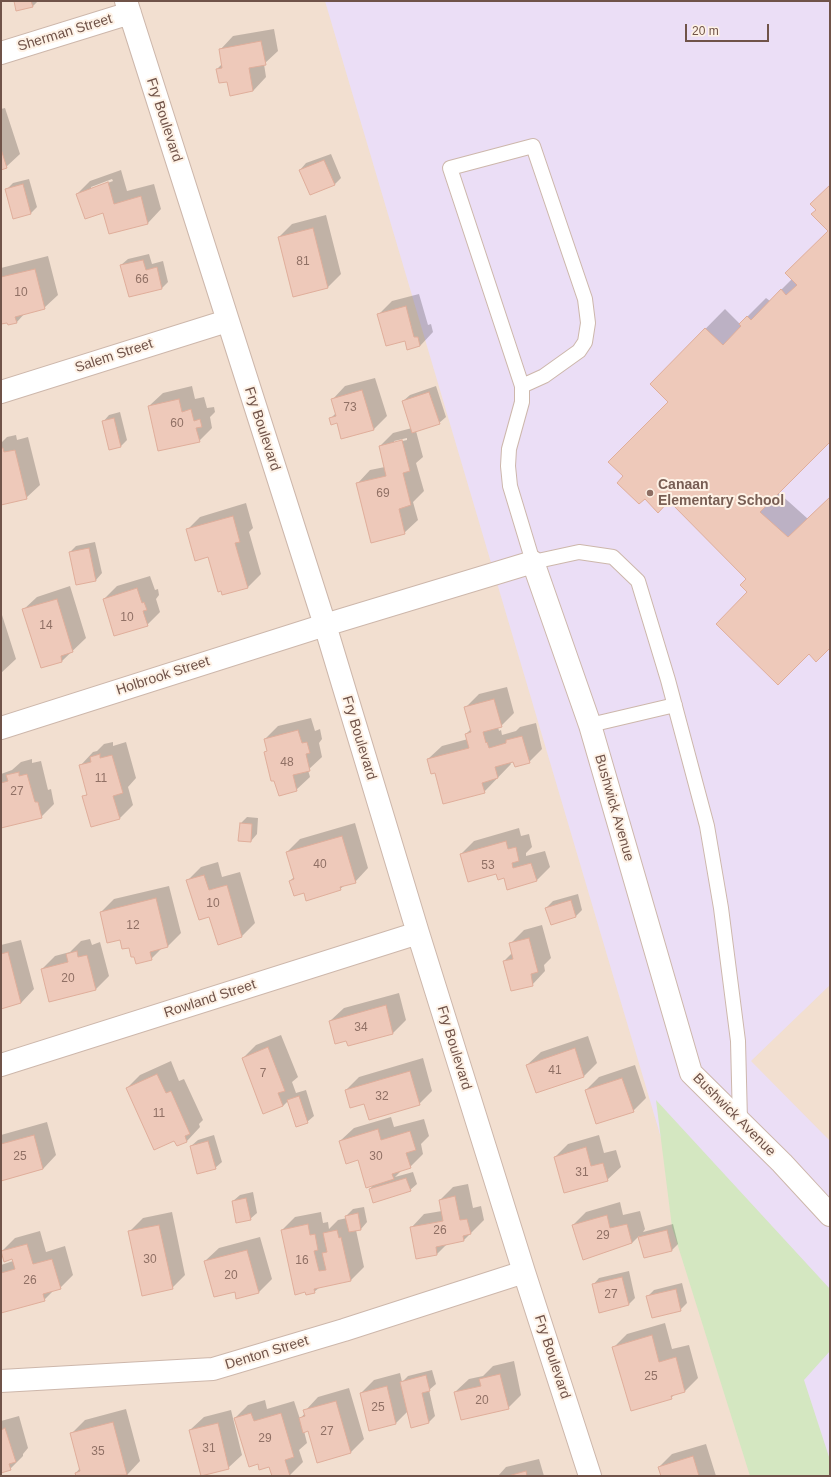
<!DOCTYPE html>
<html>
<head>
<meta charset="utf-8">
<style>
	body { margin:0 }
	#map { position:relative; width:831px; height:1477px; overflow:hidden; background:#fbeee1; font-family:Arial,sans-serif }
	canvas { display:block }
	.frame { position:absolute; inset:0; border:2px solid #705349; pointer-events:none }
	.scale { position:absolute; left:685px; top:24px; width:84px; height:18px; box-sizing:border-box; border:2px solid #705349; border-top:0; padding-left:5px; font-size:12px; line-height:14px; white-space:nowrap; color:#705349; -webkit-text-stroke:3px #fef2e6; paint-order:stroke }
</style>
</head>
<body>
<div id="map">
<canvas width="831" height="1477"></canvas>
<div class="frame"></div>
<div class="scale">20 m</div>
</div>
<script>
const c = document.querySelector('canvas').getContext('2d');
c.lineJoin = 'round';
function fillPath(path, color) {
  c.fillStyle = color;
  c.fill(path, 'evenodd');
}
function poly(rows) {
  const path = new Path2D();
  for (const r of rows) {
    path.moveTo(r[0], r[1]);
    for (let i = 2; i < r.length; i += 2) path.lineTo(r[i], r[i + 1]);
  }
  return path;
}
function strokePath(path, color, width, dash) {
  c.strokeStyle = color;
  c.lineWidth = width;
  c.lineCap = dash ? 'butt' : 'round';
  c.setLineDash(dash || []);
  c.stroke(path);
}
function write(font, color, halo, rows, align = 'center') {
  c.font = font + ' Arial,sans-serif';
  c.lineWidth = 4;
  c.setLineDash([]);
  c.textBaseline = 'middle';
  c.strokeStyle = halo;
  c.fillStyle = color;
  for (const [text, x, y, turn = 0] of rows) {
    c.save();
    c.translate(x, y);
    c.rotate((+turn || 0) * Math.PI / 180);
    c.textAlign = isNaN(turn) ? turn : align;
    if (halo) c.strokeText(text, 0, 0);
    c.fillText(text, 0, 0);
    c.restore();
  }
}
const residential = poly([
	[1,1,830,1,830,1476,1,1476]
]);
const education = poly([
	[325,1,830,1,830,985,751,1061,830,1141,830,1476,761,1476]
]);
const green = poly([
	[656,1100,830,1289,830,1351,804,1380,830,1460,830,1476,750,1476,672,1227]
]);
const shadow = poly([
	[15,1,38,1,32,7],
	[274,29,278,51,264,64,266,77,253,91,228,81,217,69,222,64,220,50,233,36],
	[5,108,20,154,6,167,1,169,1,109],
	[331,154,341,178,334,185,300,170,306,163],
	[121,170,127,191,154,184,161,209,148,223,103,212,77,194,90,181],
	[112,179,113,181,91,189,91,187],
	[29,179,37,207,30,214,6,190,13,183],
	[830,186,830,441,779,493,808,519,830,498,830,646,748,592,748,579,670,500,624,476,669,402,651,384,725,309,740,324,766,298,770,301,792,279,829,231,817,210],
	[326,215,341,274,328,287,294,296,279,237,292,224],
	[149,254,152,264,163,261,168,282,162,288,121,265,128,259],
	[48,256,58,295,44,308,25,313,17,322,1,323,1,268],
	[419,294,428,325,431,324,433,332,420,346,408,349,406,340,379,314,392,301],
	[375,378,387,416,374,429,337,422,330,419,336,413,332,400,345,386],
	[192,386,195,399,204,397,207,408,214,407,215,412,210,417,212,428,199,441,149,406,163,393],
	[436,386,446,417,439,423,416,431,423,457,416,463,424,491,413,502,418,520,404,533,357,484,370,470,385,467,380,446,393,433,412,428,403,401,410,395],
	[407,438,407,440,394,443,394,441],
	[120,412,127,440,121,446,110,449,103,422,109,415],
	[16,435,17,440,28,437,40,485,26,498,1,504,1,443,7,437],
	[246,503,253,528,249,532,261,574,248,587,223,594,209,556,187,530,200,517],
	[95,542,102,573,96,580,77,584,70,552,76,546],
	[150,576,155,590,158,589,159,595,156,599,160,612,147,625,104,599,117,586],
	[70,586,86,638,62,661,42,667,23,610,37,597],
	[1,615,2,615,16,659,1,673],
	[507,687,514,713,501,726,498,727,499,731,501,730,502,735,516,731,520,727,536,723,542,749,529,762,510,762,511,764,484,792,435,771,428,759,442,746,468,739,466,734,471,729,465,708,479,694],
	[311,718,315,731,320,729,322,739,319,743,322,757,308,770,310,777,296,790,265,753,268,750,265,739,278,726],
	[113,742,113,746,126,742,136,778,128,787,133,805,120,818,84,797,88,793,80,766,93,752,97,751,104,744],
	[32,759,32,763,41,761,48,790,51,789,54,804,41,817,1,827,1,774,12,770,21,762],
	[247,817,258,818,257,834,251,841,241,823],
	[355,823,368,868,355,882,345,885,340,889,304,892,290,881,294,877,287,852,300,839],
	[519,828,521,836,529,834,532,847,526,853,526,856,545,851,550,867,536,881,505,877,461,854,474,841],
	[218,862,222,877,240,872,255,923,242,936,218,943,210,916,188,880,201,867],
	[169,886,181,933,168,946,163,947,151,959,134,955,130,947,121,938,101,912,114,899],
	[578,894,582,910,576,916,546,908,553,901],
	[542,925,551,958,544,965,545,971,532,985,504,961,513,952,510,944,524,930],
	[90,939,92,945,100,942,109,976,96,989,42,969,55,956,70,952,81,941],
	[21,940,34,989,21,1003,1,1008,1,945],
	[399,993,406,1020,393,1033,349,1045,347,1039,330,1021,344,1008],
	[281,1035,298,1077,292,1082,296,1093,306,1090,314,1116,307,1122,289,1100,283,1106,264,1113,243,1058,256,1045],
	[588,1036,597,1063,584,1076,536,1092,527,1065,541,1052],
	[423,1058,432,1091,419,1104,365,1103,346,1090,359,1077],
	[171,1061,179,1081,184,1079,203,1120,199,1124,200,1127,187,1141,177,1145,175,1140,127,1088,140,1075],
	[635,1065,646,1098,633,1111,586,1090,599,1077],
	[391,1117,394,1127,424,1119,429,1136,421,1144,423,1154,410,1167,403,1169,395,1177,413,1172,417,1184,410,1190,370,1189,374,1184,359,1159,340,1141,354,1128],
	[47,1122,56,1155,43,1169,1,1180,1,1135],
	[214,1135,222,1162,215,1168,191,1146,198,1140],
	[599,1135,604,1153,616,1150,621,1167,607,1180,555,1157,568,1144],
	[468,1184,473,1208,481,1206,484,1220,464,1240,447,1244,437,1254,411,1228,424,1214,442,1211,440,1200,453,1187],
	[253,1192,257,1213,250,1219,233,1201,240,1195],
	[620,1202,623,1215,640,1211,645,1229,643,1232,673,1224,678,1244,672,1250,645,1257,639,1236,632,1243,584,1258,573,1225,586,1212],
	[364,1207,367,1222,361,1229,356,1230,364,1267,351,1280,320,1287,314,1292,282,1230,295,1217,321,1212,323,1223,328,1222,329,1229,338,1220,347,1218,346,1216,353,1209],
	[172,1212,185,1275,172,1288,129,1232,143,1218],
	[40,1231,46,1252,65,1246,73,1275,60,1288,55,1289,44,1300,1,1312,1,1265,13,1261,12,1258,2,1251,15,1238],
	[260,1237,272,1279,259,1292,235,1291,205,1261,219,1248],
	[629,1271,635,1298,629,1304,593,1285,599,1278],
	[682,1283,687,1303,680,1310,647,1297,654,1290],
	[665,1323,672,1349,689,1345,698,1378,685,1391,675,1394,671,1398,614,1347,627,1334],
	[514,1361,521,1395,508,1408,455,1392,469,1379,483,1376,493,1366],
	[432,1370,436,1384,429,1390,435,1416,429,1422,412,1427,408,1411,396,1423,361,1393,374,1380,400,1373,402,1382,408,1376],
	[349,1388,364,1439,351,1452,318,1461,309,1430,304,1431,307,1443,299,1450,303,1462,290,1475,286,1476,273,1476,269,1466,258,1463,235,1418,248,1405,265,1400,267,1409,294,1401,300,1419,305,1413,305,1411,318,1397],
	[126,1409,140,1461,127,1475,121,1476,77,1476,76,1473,80,1468,71,1434,85,1420],
	[231,1410,242,1455,228,1468,190,1430,204,1417],
	[19,1416,28,1448,23,1454,23,1456,10,1469,1,1472,1,1421],
	[706,1444,716,1476,662,1476,659,1467,672,1454],
	[539,1459,544,1476,498,1476,506,1467]
]);
const building = poly([
	[14,1,31,1,33,7,16,11,14,1],
	[261,41,266,65,249,68,253,91,230,96,227,82,219,83,216,69,222,68,219,49,261,41],
	[1,149,7,168,1,170,1,149],
	[324,160,335,185,310,195,299,170,324,160],
	[108,182,114,204,141,196,148,224,109,234,103,213,85,219,76,194,108,182],
	[23,184,31,214,13,219,5,189,23,184],
	[830,185,830,442,760,512,788,537,830,497,830,648,816,662,809,654,778,685,716,624,747,592,740,585,746,579,669,501,658,513,645,499,639,504,617,483,623,476,608,462,668,402,650,384,705,328,723,345,741,326,739,324,747,316,751,320,781,289,786,295,797,285,785,273,828,231,811,214,816,210,810,204,830,185],
	[313,228,328,288,293,297,278,237,313,228],
	[143,260,146,270,157,267,162,289,129,297,120,265,143,260],
	[35,269,45,309,15,317,17,323,8,325,7,323,1,324,1,277,35,269],
	[406,306,414,337,418,337,420,346,407,350,405,341,386,346,377,314,406,306],
	[362,390,374,430,341,439,337,423,331,425,329,418,336,416,331,399,362,390],
	[429,392,440,424,412,433,402,401,429,392],
	[179,399,182,412,191,409,194,421,200,419,202,427,196,428,200,442,158,451,148,406,179,399],
	[114,418,121,447,109,450,102,421,114,418],
	[402,440,410,471,403,473,411,505,399,509,405,534,371,543,356,483,386,476,379,446,402,440],
	[1,448,3,448,4,452,15,450,27,499,1,505,1,448],
	[233,516,240,542,235,543,248,588,222,595,221,591,218,592,208,557,195,561,186,529,233,516],
	[89,548,96,581,76,585,69,552,89,548],
	[137,588,142,603,144,602,147,610,143,611,148,626,114,636,103,599,137,588],
	[57,599,73,652,61,656,62,662,41,668,22,609,57,599],
	[494,699,502,727,483,732,486,743,487,742,489,748,506,743,506,740,522,736,530,763,515,767,513,762,495,767,498,778,482,783,485,793,443,804,435,773,431,774,427,759,469,748,465,734,471,732,464,707,494,699],
	[298,730,302,743,307,742,310,753,306,754,310,771,293,775,297,791,279,796,274,781,271,781,264,752,267,751,264,739,298,730],
	[100,754,100,758,112,755,123,793,113,796,120,819,91,827,82,796,87,795,79,765,91,762,90,757,100,754],
	[19,772,19,776,27,774,35,802,38,802,42,818,1,828,1,783,8,781,6,775,19,772],
	[240,823,252,824,251,842,238,841,240,823],
	[342,836,356,883,340,887,341,890,306,901,304,893,294,896,289,881,294,879,286,852,342,836],
	[506,841,508,849,516,847,519,861,512,863,513,868,531,863,537,881,507,890,504,878,498,880,496,874,468,882,460,854,506,841],
	[204,875,209,890,227,885,242,937,218,945,209,917,199,920,186,880,204,875],
	[156,898,168,947,150,952,152,960,136,964,134,957,131,957,129,948,122,949,120,940,107,943,100,912,156,898],
	[571,900,576,917,551,925,545,908,571,900],
	[529,938,538,972,531,974,533,986,511,991,503,961,513,959,509,943,529,938],
	[77,951,78,957,87,955,96,990,49,1002,41,969,68,962,66,954,77,951],
	[8,952,21,1003,1,1009,1,954,8,952],
	[386,1005,393,1034,348,1046,346,1041,335,1044,329,1021,386,1005],
	[268,1047,285,1091,278,1093,283,1106,263,1114,242,1058,268,1047],
	[575,1048,584,1077,536,1093,526,1065,575,1048],
	[410,1071,420,1105,369,1120,364,1104,350,1108,345,1090,410,1071],
	[157,1074,166,1093,171,1091,190,1134,185,1136,187,1142,177,1146,174,1141,154,1150,126,1088,157,1074],
	[622,1078,634,1112,596,1124,585,1090,622,1078],
	[299,1096,308,1123,296,1127,287,1100,299,1096],
	[378,1129,381,1140,410,1131,416,1150,406,1153,411,1168,392,1174,394,1179,366,1188,358,1160,346,1164,339,1141,378,1129],
	[34,1135,43,1169,1,1181,1,1144,34,1135],
	[208,1141,216,1169,197,1174,190,1146,208,1141],
	[586,1147,591,1166,603,1163,608,1181,564,1193,554,1157,586,1147],
	[406,1178,411,1191,373,1203,369,1189,406,1178],
	[455,1196,460,1220,467,1219,471,1234,463,1236,464,1241,436,1247,437,1255,416,1259,410,1227,443,1221,439,1200,455,1196],
	[246,1198,251,1220,236,1223,232,1201,246,1198],
	[358,1213,361,1230,349,1232,345,1216,358,1213],
	[607,1215,610,1228,627,1224,632,1243,583,1260,572,1225,607,1215],
	[308,1224,310,1235,315,1234,318,1250,314,1251,319,1271,326,1270,322,1253,327,1252,323,1233,337,1230,339,1238,341,1237,351,1281,314,1289,315,1293,306,1295,305,1292,295,1295,281,1230,308,1224],
	[159,1225,173,1289,142,1296,128,1231,159,1225],
	[667,1230,672,1251,644,1258,638,1237,667,1230],
	[27,1244,33,1264,52,1259,61,1289,43,1294,45,1301,1,1313,1,1273,15,1269,12,1259,4,1262,1,1251,27,1244],
	[247,1250,259,1293,236,1299,235,1292,214,1297,204,1261,247,1250],
	[622,1277,629,1305,599,1313,592,1284,622,1277],
	[676,1289,681,1311,652,1318,646,1296,676,1289],
	[652,1335,659,1362,676,1357,685,1392,671,1396,672,1399,631,1411,612,1347,652,1335],
	[500,1374,509,1409,461,1420,454,1392,481,1386,479,1379,500,1374],
	[426,1375,430,1391,422,1393,429,1423,411,1428,400,1382,426,1375],
	[387,1386,396,1424,369,1431,360,1393,387,1386],
	[336,1401,351,1453,317,1463,308,1431,303,1433,299,1418,305,1416,303,1410,336,1401],
	[251,1413,254,1421,281,1413,294,1457,285,1460,290,1476,272,1476,269,1467,259,1470,258,1464,249,1467,234,1418,251,1413],
	[113,1422,127,1475,76,1476,75,1473,80,1471,70,1433,113,1422],
	[218,1423,229,1469,201,1476,189,1430,218,1423],
	[5,1428,16,1462,9,1464,11,1470,1,1473,1,1430,5,1428],
	[693,1456,699,1476,661,1476,658,1467,693,1456],
	[526,1471,527,1476,508,1476,526,1471]
]);
const service = poly([
	[522,386,544,376,579,351,585,342,588,323,585,299,533,146,450,168,522,386,522,402,509,449,508,466,510,486,533,562,579,552,613,557,638,581,668,680,707,826,721,908,738,1041,740,1121],
	[590,725,675,705]
]);
const minor = poly([
	[126,1,325,625,418,933,524,1272,590,1476],
	[1,53,130,13],
	[1,392,227,321],
	[1,728,325,625,533,562,590,725,691,1073,782,1163,830,1215],
	[1,1065,418,933],
	[1,1381,213,1369,344,1330,524,1272]
]);
const markers = [
	[650,493,4,"#8d6e63"]
];
const numberNames = [
	["81",303,262],
	["66",142,280],
	["10",21,293],
	["73",350,408],
	["60",177,424],
	["69",383,494],
	["10",127,618],
	["14",46,626],
	["48",287,763],
	["11",101,779],
	["27",17,792],
	["40",320,865],
	["53",488,866],
	["10",213,904],
	["12",133,926],
	["20",68,979],
	["34",361,1028],
	["41",555,1071],
	["7",263,1074],
	["32",382,1097],
	["11",159,1114],
	["25",20,1157],
	["30",376,1157],
	["31",582,1173],
	["26",440,1231],
	["29",603,1236],
	["30",150,1260],
	["16",302,1261],
	["20",231,1276],
	["26",30,1281],
	["27",611,1295],
	["25",651,1377],
	["20",482,1401],
	["25",378,1408],
	["27",327,1432],
	["29",265,1439],
	["31",209,1449],
	["35",98,1452]
];
const streetNames = [
	["Sherman Street",65,33,-17],
	["Fry Boulevard",164,120,72],
	["Salem Street",114,356,-18],
	["Fry Boulevard",262,429,72],
	["Holbrook Street",163,676,-18],
	["Fry Boulevard",359,738,73],
	["Bushwick Avenue",614,808,74],
	["Rowland Street",210,999,-18],
	["Fry Boulevard",454,1048,73],
	["Bushwick Avenue",734,1115,45],
	["Denton Street",267,1353,-17],
	["Fry Boulevard",552,1357,72]
];
const educationNames = [
	["Canaan",658,485],
	["Elementary School",658,501]
];
fillPath(residential, '#f2dfd0');
fillPath(education, '#ebdef6');
fillPath(green, '#d4e7c1');
fillPath(shadow, '#0003');
fillPath(building, '#eec9ba');
strokePath(building, '#e0ae9b', 1);
strokePath(service, '#cdb7ab', 16);
strokePath(minor, '#cdb7ab', 24);
strokePath(service, '#fff', 14);
strokePath(minor, '#fff', 22);
for (const [x, y, r, color] of markers) {
  const dot = new Path2D();
  dot.arc(x, y, r, 0, 2 * Math.PI);
  c.fillStyle = color;
  c.fill(dot);
  strokePath(dot, '#fef2e6', 1.5);
}
write('12px', '#907065', null, numberNames);
write('14px', '#705349', '#fef2e6', streetNames);
write('bold 14px', '#785e54', '#fef2e6', educationNames, 'left');
</script>
</body>
</html>
